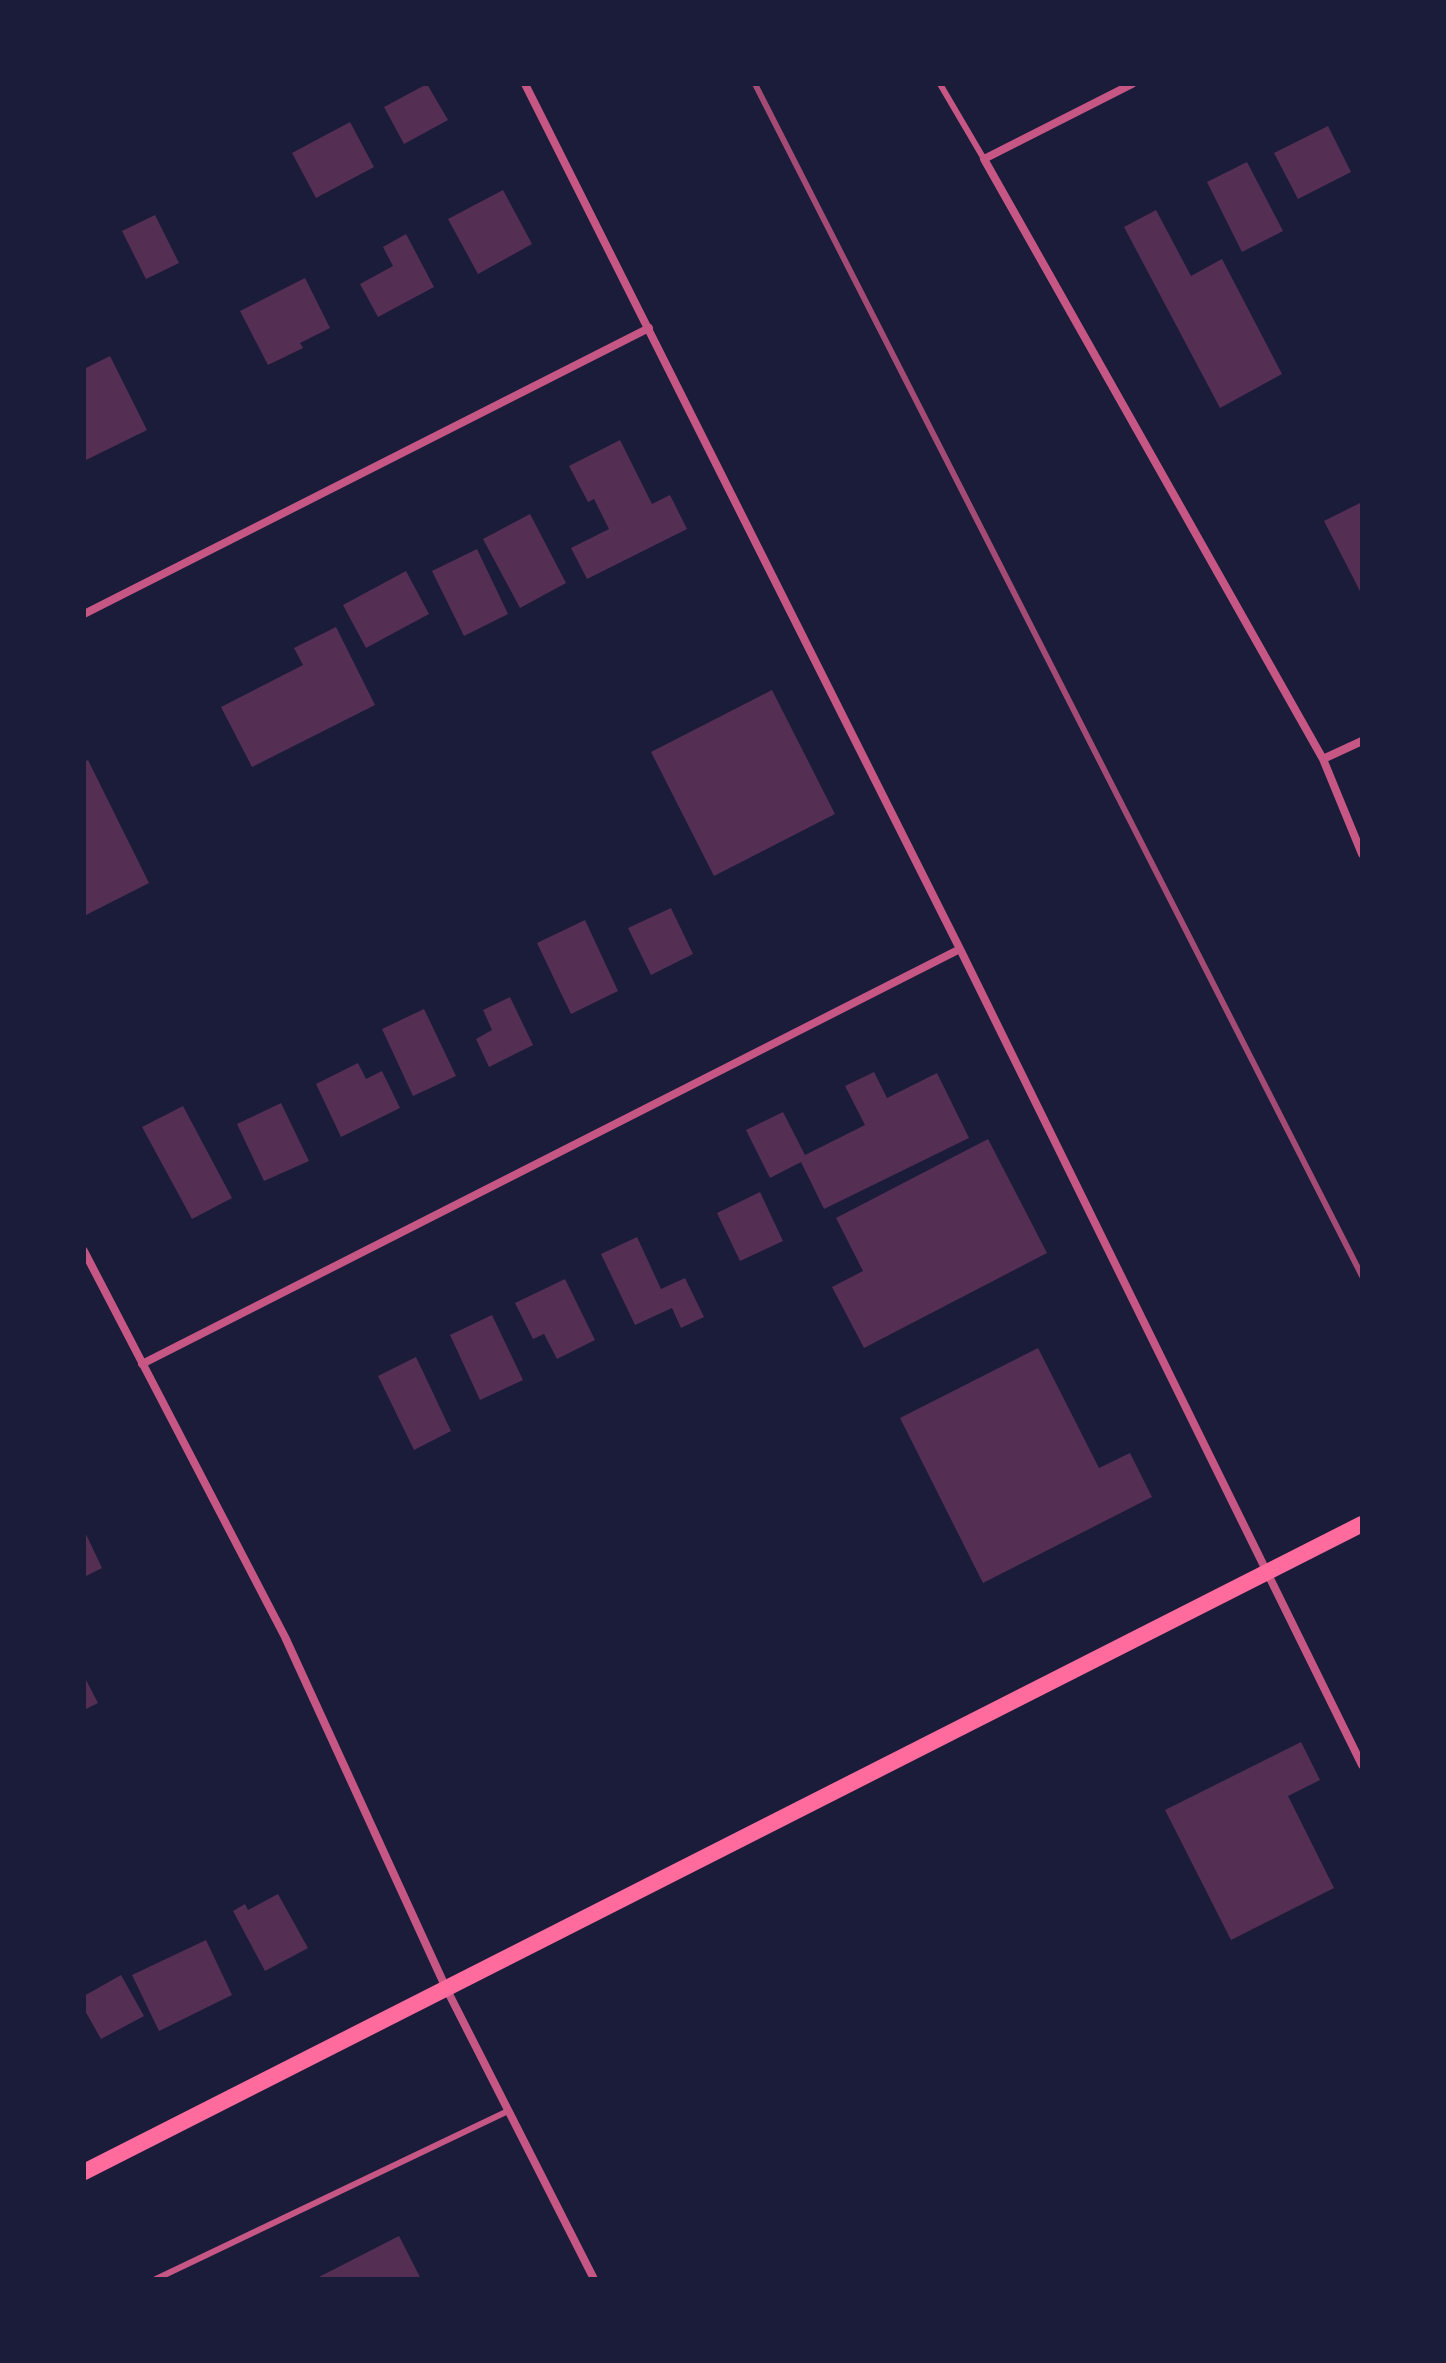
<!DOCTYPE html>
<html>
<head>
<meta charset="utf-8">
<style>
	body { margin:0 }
	#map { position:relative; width:1446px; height:2363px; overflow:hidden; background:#1b1b3a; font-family:"Fira Sans Condensed",sans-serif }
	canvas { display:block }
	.frame { position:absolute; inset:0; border:86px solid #1b1b3a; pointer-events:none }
</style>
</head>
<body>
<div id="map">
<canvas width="1446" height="2363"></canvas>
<div class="frame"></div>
</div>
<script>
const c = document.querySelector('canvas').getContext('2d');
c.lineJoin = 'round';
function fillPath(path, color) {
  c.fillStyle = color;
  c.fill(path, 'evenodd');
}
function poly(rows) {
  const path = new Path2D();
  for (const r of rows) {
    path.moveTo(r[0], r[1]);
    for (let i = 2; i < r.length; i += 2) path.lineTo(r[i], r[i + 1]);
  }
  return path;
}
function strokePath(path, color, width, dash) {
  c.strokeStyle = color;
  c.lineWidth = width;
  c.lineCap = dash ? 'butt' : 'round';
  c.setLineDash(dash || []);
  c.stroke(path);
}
const building = poly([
	[427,84,448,120,404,144,384,107],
	[350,122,374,167,316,198,292,153],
	[1328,126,1351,172,1298,199,1274,153],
	[1247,162,1283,231,1242,252,1207,182],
	[503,190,532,244,478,274,448,219],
	[1156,210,1191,276,1222,259,1282,374,1220,408,1124,227],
	[155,215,179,263,146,279,122,231],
	[406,234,434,287,378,317,360,284,393,266,383,247],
	[305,278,330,328,300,343,303,348,268,365,240,311],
	[110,356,147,430,84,461,84,369],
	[620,440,652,504,670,495,687,529,587,579,571,548,609,529,594,499,588,502,569,466],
	[1362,502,1362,595,1324,521],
	[530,514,566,583,520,608,483,539],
	[477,549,508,614,464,636,432,571],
	[406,571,429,614,366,648,343,605],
	[336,627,375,705,252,767,221,707,303,665,294,648],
	[772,690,835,814,714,876,651,752],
	[88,760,149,883,84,916,84,762],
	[671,908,693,954,651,975,628,928],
	[585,920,618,991,571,1014,537,943],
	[510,997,533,1045,489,1067,476,1039,492,1030,483,1010],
	[424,1009,456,1076,413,1096,382,1029],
	[358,1063,366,1079,382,1071,400,1108,341,1137,316,1084],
	[874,1072,887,1098,937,1073,969,1138,824,1209,801,1162,770,1178,746,1130,783,1112,805,1155,865,1125,845,1086],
	[281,1103,309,1161,264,1181,237,1124],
	[183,1106,232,1198,192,1219,142,1127],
	[988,1139,1047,1253,864,1348,832,1287,863,1271,836,1218],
	[760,1192,783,1241,740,1261,717,1213],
	[637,1237,661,1289,685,1278,704,1317,681,1328,672,1308,635,1325,601,1254],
	[565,1279,595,1340,557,1359,544,1334,533,1339,515,1303],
	[492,1315,523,1380,480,1400,450,1335],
	[1038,1348,1099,1468,1130,1453,1152,1497,983,1583,900,1418],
	[416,1357,451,1431,414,1450,378,1376],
	[84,1530,102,1568,84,1577],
	[84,1676,98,1703,84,1710],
	[1301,1742,1320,1780,1288,1796,1334,1888,1231,1940,1165,1810],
	[278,1894,308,1948,265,1971,233,1911,245,1904,248,1910],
	[206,1940,232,1995,159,2031,132,1975],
	[121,1975,144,2016,101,2039,84,2009,84,1996],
	[399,2236,421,2279,315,2279]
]);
const service = poly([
	[940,84,984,159],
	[156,2279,508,2111]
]);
const minor = poly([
	[525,84,960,949,1362,1765],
	[1132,84,984,159,1323,759,1362,854],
	[84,614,649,328],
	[1323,759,1362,741],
	[84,1251,285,1637,446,1988,594,2279],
	[142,1364,960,949]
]);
const secondary = poly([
	[84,2172,1362,1524]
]);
const rail = poly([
	[755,84,1362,1276]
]);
fillPath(building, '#542f53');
strokePath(service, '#c65784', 6);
strokePath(minor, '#c65784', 8);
strokePath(secondary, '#ff6b9d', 16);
strokePath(rail, '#a44b75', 6);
</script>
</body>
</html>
